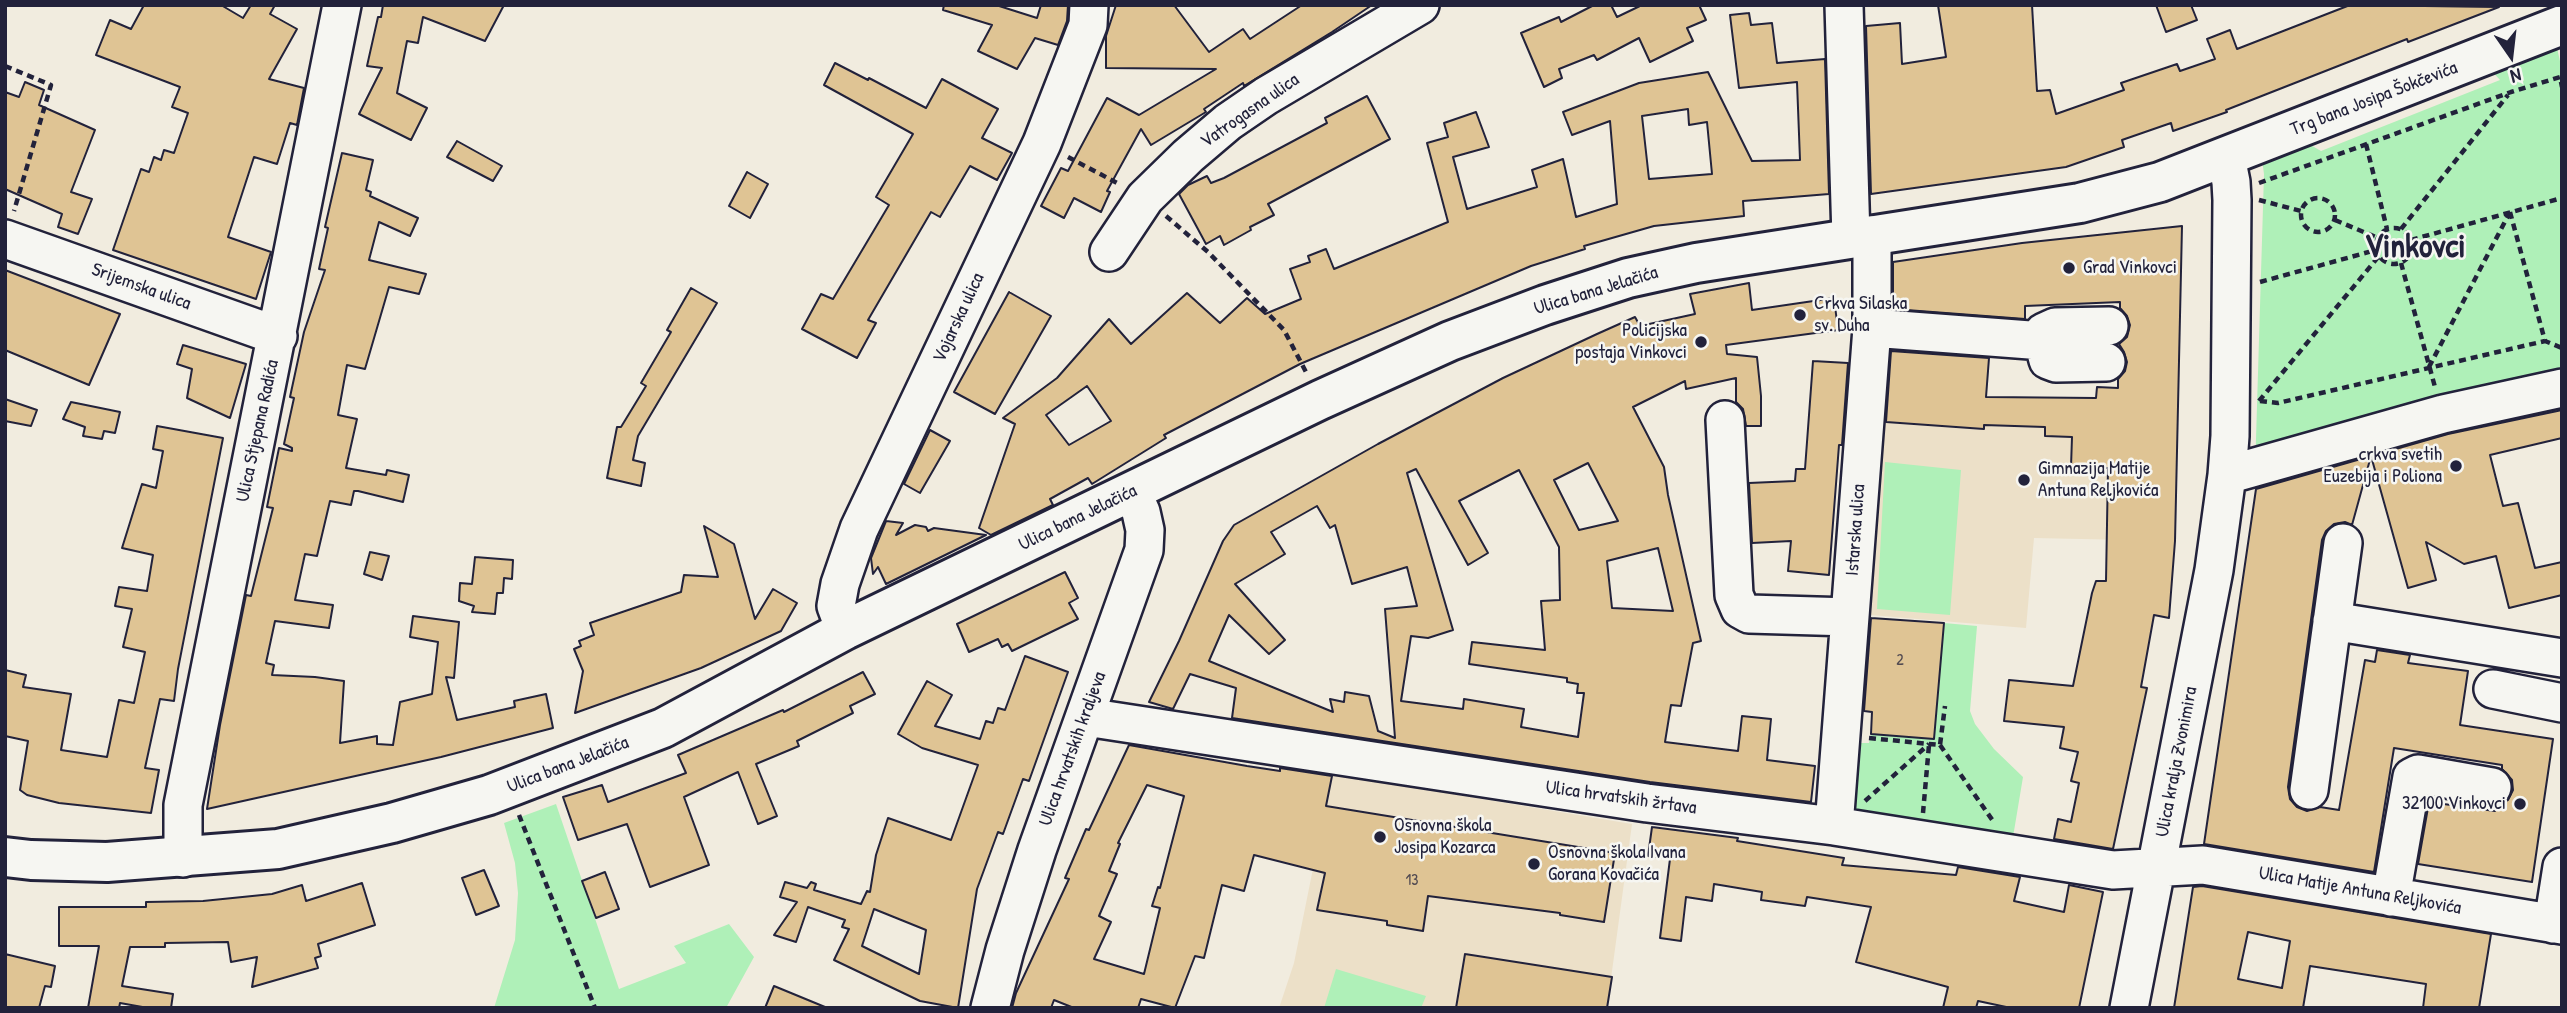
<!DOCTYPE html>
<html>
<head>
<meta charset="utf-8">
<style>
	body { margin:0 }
	#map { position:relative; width:2567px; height:1013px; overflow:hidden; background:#f1ecdf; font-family:"Patrick Hand",sans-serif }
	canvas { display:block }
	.frame { position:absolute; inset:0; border:7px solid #22223b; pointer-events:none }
	.north { position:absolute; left:2476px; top:21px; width:70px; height:70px; -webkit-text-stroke:5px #f6f6f2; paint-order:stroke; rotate:166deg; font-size:19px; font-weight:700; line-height:28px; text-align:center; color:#22223b }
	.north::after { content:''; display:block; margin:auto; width:24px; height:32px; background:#22223b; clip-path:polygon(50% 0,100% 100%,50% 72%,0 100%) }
</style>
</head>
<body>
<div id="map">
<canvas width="2567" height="1013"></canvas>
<div class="frame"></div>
<div class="north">N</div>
</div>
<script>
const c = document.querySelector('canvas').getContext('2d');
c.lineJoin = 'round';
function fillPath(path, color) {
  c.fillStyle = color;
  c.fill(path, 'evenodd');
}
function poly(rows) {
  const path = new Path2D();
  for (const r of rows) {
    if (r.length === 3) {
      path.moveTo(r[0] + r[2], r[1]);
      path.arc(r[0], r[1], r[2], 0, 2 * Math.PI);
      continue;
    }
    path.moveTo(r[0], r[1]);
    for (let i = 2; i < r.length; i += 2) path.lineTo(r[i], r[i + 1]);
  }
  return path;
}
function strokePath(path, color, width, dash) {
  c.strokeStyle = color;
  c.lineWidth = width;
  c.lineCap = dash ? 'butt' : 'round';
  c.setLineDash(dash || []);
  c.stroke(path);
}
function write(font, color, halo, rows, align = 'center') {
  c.font = font + ' "Patrick Hand",sans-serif';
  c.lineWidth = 5;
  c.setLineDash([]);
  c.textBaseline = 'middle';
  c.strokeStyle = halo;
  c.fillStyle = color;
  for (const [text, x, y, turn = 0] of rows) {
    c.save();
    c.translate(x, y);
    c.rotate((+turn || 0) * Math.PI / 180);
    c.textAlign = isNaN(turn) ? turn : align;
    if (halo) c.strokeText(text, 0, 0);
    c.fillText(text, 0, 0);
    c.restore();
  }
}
const built = poly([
	[1884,344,1990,352,1987,397,2096,398,2097,387,2178,389,2175,541,2034,538,2026,628,1858,614],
	[1332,774,1632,824,1607,1008,1279,1008,1294,963]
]);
const green = poly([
	[2552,48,2557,48,2562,70,2562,392,2255,472,2264,174,2262,159,2307,143,2321,151,2500,80,2489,68],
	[1885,462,1961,470,1950,615,1877,609],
	[1944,623,1977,626,1970,711,1975,724,1994,749,2023,777,2013,837,1857,813,1854,808,1860,743,1869,743,1871,734,1934,739],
	[556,804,619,989,686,963,674,946,729,924,754,957,726,1008,494,1008,515,940,518,893,515,863,504,823],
	[1336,969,1426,996,1421,1008,1324,1008]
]);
const building = poly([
	[144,5,221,5,243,18,251,5,275,5,270,14,297,29,269,79,304,88,297,125,290,123,277,164,254,157,228,237,271,252,256,299,113,250,141,169,149,172,154,157,161,160,164,150,174,153,188,113,172,107,180,87,96,55,110,20,131,29,144,5],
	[383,5,504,5,485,41,423,17,418,43,407,41,397,93,427,108,411,140,359,114,382,68,367,66,378,17,381,17,383,5],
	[944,5,996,5,1037,18,1041,5,1068,5,1067,21,1058,45,1035,38,1017,69,978,51,992,25,943,10,944,5],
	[1116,5,1174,5,1209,52,1243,29,1250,39,1302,5,1372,5,1332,32,1244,86,1243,83,1204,109,1206,112,1151,145,1141,129,1107,191,1110,192,1101,212,1074,198,1064,218,1041,206,1061,168,1068,171,1107,98,1139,115,1216,69,1106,68,1106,36,1116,5],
	[1594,5,1611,5,1617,17,1642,5,1699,5,1706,20,1687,28,1693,41,1650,62,1639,38,1597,60,1594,55,1559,69,1562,78,1544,87,1521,33,1559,17,1561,22,1594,5],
	[1938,5,2032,5,2037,91,2050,90,2056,114,2124,90,2121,83,2177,64,2180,71,2215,59,2207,39,2230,30,2237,49,2350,5,2499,7,2408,42,2407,39,2226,110,2227,112,2173,131,2171,123,2122,140,2124,147,2066,167,1871,194,1866,26,1900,23,1902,64,1946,57,1938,5],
	[2156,5,2191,5,2197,20,2166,32,2156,5],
	[1749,13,1751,25,1772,23,1777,63,1825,59,1829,194,1743,201,1744,216,1654,226,1584,246,1585,249,1531,266,1300,364,1164,435,1166,438,1092,484,1088,478,1050,499,1053,505,991,535,979,528,1015,424,1003,418,1057,378,1109,319,1131,344,1187,293,1220,323,1247,298,1265,314,1301,299,1290,269,1310,262,1308,256,1326,249,1334,269,1448,222,1427,143,1448,137,1444,123,1476,112,1489,147,1453,157,1467,209,1537,187,1532,170,1563,159,1576,217,1617,204,1610,121,1572,135,1563,112,1639,83,1708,72,1752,161,1800,160,1797,82,1739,88,1730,15,1749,13],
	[1688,109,1689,125,1707,122,1712,174,1649,179,1642,116,1688,109],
	[1087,386,1111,421,1069,445,1046,415,1087,386],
	[835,63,868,80,869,78,926,108,942,79,998,109,982,138,1012,153,997,180,970,166,940,217,931,212,868,320,876,323,857,358,802,329,821,294,833,299,889,205,876,197,913,134,824,85,835,63],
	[25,82,44,90,39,105,95,130,71,192,92,199,78,234,58,227,62,214,5,189,5,92,19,97,25,82],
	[1367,96,1390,139,1268,204,1274,215,1250,227,1251,230,1224,245,1220,236,1206,244,1179,194,1188,185,1207,176,1211,183,1224,178,1327,123,1325,118,1367,96],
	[457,141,502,166,493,181,447,157,457,141],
	[342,153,373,160,366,190,371,192,370,196,418,218,410,236,379,222,369,260,426,274,419,294,389,287,365,369,347,365,338,415,357,419,346,468,386,475,387,470,409,475,403,502,358,491,354,491,351,505,330,501,317,556,305,554,295,600,333,605,329,628,275,621,266,663,274,665,272,675,315,677,344,681,340,743,377,736,377,744,393,745,400,702,432,694,438,642,410,637,413,616,459,622,454,678,446,677,457,720,515,707,514,701,546,694,553,728,441,757,207,809,220,725,246,595,251,596,273,508,267,507,279,448,292,451,292,448,284,444,294,398,290,397,304,332,325,270,319,269,328,228,325,227,342,153],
	[747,172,768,184,750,218,729,206,747,172],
	[2182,226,2175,541,2169,618,2154,615,2141,687,2147,688,2113,849,2054,839,2058,819,2071,822,2079,783,2071,781,2078,752,2060,748,2064,727,2004,721,2009,680,2073,686,2092,593,2096,581,2106,581,2108,468,2071,467,2072,437,2045,436,2045,427,1984,425,1984,429,1886,422,1891,351,1989,358,1986,397,2096,398,2097,387,2118,388,2118,379,2125,371,2127,362,2124,352,2119,344,2127,337,2130,325,2127,316,2120,308,2120,302,2025,306,2025,319,1893,309,1893,262,2022,243,2182,226],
	[5,270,120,314,89,385,5,350,5,270],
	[1749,283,1752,310,1834,298,1838,330,1726,345,1727,354,1757,357,1761,396,1761,426,1746,426,1743,409,1736,402,1736,378,1686,389,1685,381,1633,407,1664,467,1668,495,1701,641,1693,643,1681,706,1671,705,1665,742,1738,751,1742,716,1771,719,1767,760,1815,766,1811,802,1650,782,1232,718,1236,688,1190,674,1173,709,1149,702,1179,641,1223,541,1234,525,1378,444,1503,378,1597,334,1635,317,1640,326,1695,314,1690,294,1749,283],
	[1588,463,1618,521,1579,530,1554,480,1588,463],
	[1416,469,1468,565,1488,553,1459,501,1519,470,1559,547,1560,600,1541,601,1545,650,1472,642,1469,664,1567,678,1567,682,1578,684,1577,693,1584,693,1578,737,1521,727,1524,709,1464,699,1463,709,1401,701,1411,636,1428,638,1453,630,1407,473,1416,469],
	[1317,506,1330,528,1335,525,1352,584,1407,567,1417,606,1385,609,1395,738,1378,731,1369,696,1345,692,1344,702,1330,699,1333,712,1209,661,1229,615,1269,654,1285,640,1235,584,1285,554,1271,532,1317,506],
	[1658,548,1673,611,1612,608,1607,561,1658,548],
	[691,288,717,303,638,436,633,460,645,463,641,486,607,478,617,427,621,427,646,386,641,383,671,332,667,330,691,288],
	[1009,292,1051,316,995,414,954,392,1009,292],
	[183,345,246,364,230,418,187,398,192,369,177,364,183,345],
	[1813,361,1848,363,1842,445,1839,445,1829,575,1788,571,1791,541,1752,543,1749,483,1795,481,1796,469,1805,469,1813,361],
	[5,399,37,410,31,426,5,421,5,399],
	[71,402,120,412,115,433,104,431,102,439,83,436,85,427,63,419,71,402],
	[2562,410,2562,438,2490,455,2503,506,2518,503,2535,568,2562,562,2562,595,2509,608,2496,556,2464,564,2426,542,2436,580,2408,588,2371,456,2352,525,2345,522,2334,524,2326,531,2322,540,2288,787,2290,799,2297,807,2307,811,2320,807,2339,810,2365,660,2375,662,2377,650,2410,655,2408,663,2468,671,2460,725,2553,739,2532,882,2418,864,2429,802,2495,811,2496,807,2508,800,2513,790,2512,780,2502,769,2502,765,2394,748,2374,872,2204,844,2256,489,2448,434,2562,410],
	[157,426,223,438,178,669,174,701,160,699,145,768,159,770,151,813,59,803,27,795,20,790,28,741,5,736,5,670,26,675,23,687,71,694,61,750,107,757,119,700,134,703,145,652,123,647,132,609,115,606,119,587,147,591,153,555,122,548,142,484,156,488,163,451,153,449,157,426],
	[930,430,950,441,920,493,904,484,930,430],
	[886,521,903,523,896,535,915,525,926,527,928,531,934,528,986,535,886,584,878,567,873,574,871,558,886,521],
	[704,526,734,544,755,619,773,589,797,603,781,631,701,668,575,713,583,671,574,649,581,646,579,641,594,635,590,623,681,592,684,575,718,577,704,526],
	[370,552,389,556,382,580,364,574,370,552],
	[475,557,513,560,512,579,504,578,503,593,497,593,495,614,472,612,474,606,459,601,460,583,472,584,475,557],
	[1065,572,1078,598,1069,603,1078,619,1012,651,1008,644,1002,647,998,639,969,652,957,624,1065,572],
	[1871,618,1944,623,1934,739,1871,734,1872,712,1864,711,1871,618],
	[1025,656,1068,672,1029,781,1023,779,1003,834,998,832,977,889,958,1008,920,1001,834,960,849,929,842,927,845,920,808,907,796,942,774,935,797,902,780,897,785,882,807,888,811,882,816,884,814,890,861,904,867,891,870,892,876,855,888,818,951,840,978,765,922,748,898,734,927,681,952,695,935,726,980,739,986,721,993,723,998,708,1005,710,1025,656],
	[874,909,926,930,919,974,862,946,874,909],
	[863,672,875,694,850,706,853,713,797,741,799,746,756,764,777,816,758,824,738,772,684,797,709,865,650,887,627,824,578,840,563,797,602,785,608,802,686,773,678,755,783,710,784,712,863,672],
	[1129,745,1247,766,1280,771,1280,768,1332,776,1326,806,1615,853,1604,922,1560,915,1560,913,1428,896,1423,931,1387,925,1387,921,1317,910,1325,873,1254,855,1244,891,1222,885,1204,958,1195,956,1175,1008,1141,999,1138,1008,1074,1008,1054,1000,1051,1008,1012,1008,1016,993,1069,879,1065,878,1086,829,1089,830,1129,745],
	[1147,785,1184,796,1160,888,1158,887,1152,906,1160,908,1144,974,1094,959,1111,922,1099,916,1117,874,1109,871,1120,844,1118,843,1147,785],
	[1652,827,1738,838,1737,841,1844,858,1842,865,1956,875,1958,867,2020,877,2014,901,2064,912,2069,885,2103,892,2079,1008,2011,1008,1978,1001,1976,1008,1943,1008,1948,987,1856,962,1871,907,1807,897,1805,906,1761,900,1762,892,1714,884,1712,901,1686,897,1681,941,1660,938,1670,859,1648,856,1652,827],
	[484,870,499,906,476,915,462,878,484,870],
	[605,872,619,909,596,918,582,881,605,872],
	[362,883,375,925,318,944,321,956,315,958,318,968,252,987,257,957,231,962,228,942,165,943,165,947,130,947,122,986,173,994,171,1008,148,1008,120,1003,119,1008,88,1008,99,946,59,946,59,907,146,907,146,902,203,901,272,894,302,885,306,901,362,883],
	[2202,886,2491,934,2479,1008,2423,1008,2426,984,2310,966,2303,1008,2174,1008,2193,887,2202,886],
	[2248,932,2290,941,2282,988,2238,979,2248,932],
	[5,954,55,966,51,987,45,986,39,1008,5,1008,5,954],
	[1465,954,1612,977,1607,1008,1456,1008,1465,954],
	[774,986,825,1007,825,1008,765,1008,774,986]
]);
const path = poly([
	[5,66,51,85,14,211],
	[2366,144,2387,229],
	[1068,157,1119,184],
	[2259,183,2511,92,2560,77,2562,87],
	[2318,215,17],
	[2259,200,2301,211],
	[2510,212,2545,341,2562,348],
	[1166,216,1208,252,1284,330,1306,372],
	[2335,220,2378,238],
	[2394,246,18],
	[2401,229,2508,95],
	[2411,240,2562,198],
	[2401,263,2435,387],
	[2260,282,2376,250],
	[2429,367,2510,212],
	[2259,401,2379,256],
	[2260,401,2278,403,2545,341],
	[1869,738,1940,745,1945,706],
	[1940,745,1993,821],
	[1865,801,1929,744],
	[1923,813,1929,745],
	[519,815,595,1008]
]);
const minor = poly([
	[1844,5,1851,238],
	[5,239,278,336],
	[1109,252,1145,198,1188,156,1228,122,1266,96,1420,5],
	[1872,328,2043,341],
	[2106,362,2056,363,2048,360,2043,341,2044,332,2055,327,2109,326],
	[1725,420,1734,595,1740,609,1749,614,1850,617],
	[2227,475,2443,414,2562,388],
	[2332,621,2562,658],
	[845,630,836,606,840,584,859,529,1042,143,1088,25,1089,5],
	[2493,689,2562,703],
	[1086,717,1647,803,1834,826,2113,870,2203,865,2562,925],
	[2309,790,2343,543],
	[1834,826,1872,328,1872,235],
	[183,858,183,805,342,5],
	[2391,897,2412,777,2418,774,2492,787],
	[2553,924,2562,867],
	[990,1008,1005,950,1037,850,1144,550,1145,530,1141,512,1132,492],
	[2129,1008,2214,570,2227,475,2230,436,2232,200,2231,182,2226,157]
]);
const major = poly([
	[5,857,31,860,107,862,278,849,392,823,489,795,663,728,845,630,1320,400,1450,341,1545,305,1628,278,1696,263,2080,203,2160,182,2562,25]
]);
const markers = [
	[2069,268,7,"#22223b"],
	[1800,315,7,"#22223b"],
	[1701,342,7,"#22223b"],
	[2456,466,7,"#22223b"],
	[2024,480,7,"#22223b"],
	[2520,804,7,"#22223b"],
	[1380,837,7,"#22223b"],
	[1534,864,7,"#22223b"]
];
const numberNames = [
	["2",1900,661],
	["13",1412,881]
];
const streetNames = [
	["Trg bana Josipa Šokčevića",2374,99,-21],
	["Vatrogasna ulica",1250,111,-35],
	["Srijemska ulica",141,287,20],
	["Ulica bana Jelačića",1596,291,-17],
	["Vojarska ulica",959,318,-65],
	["Ulica Stjepana Radića",258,431,-78],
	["Ulica bana Jelačića",1078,518,-26],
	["Istarska ulica",1856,530,-86],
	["Ulica hrvatskih kraljeva",1073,749,-70],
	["Ulica kralja Zvonimira",2177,762,-79],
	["Ulica bana Jelačića",568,765,-21],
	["Ulica hrvatskih žrtava",1621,798,8],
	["Ulica Matije Antuna Reljkovića",2360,891,10]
];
const poiNames = [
	["Grad Vinkovci",2083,268],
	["Crkva Silaska",1814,304],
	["sv. Duha",1814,326],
	["Policijska",1687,331,"right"],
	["postaja Vinkovci",1687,353,"right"],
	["crkva svetih",2442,455,"right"],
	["Euzebija i Poliona",2442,477,"right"],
	["Gimnazija Matije",2038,469],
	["Antuna Reljkovića",2038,491],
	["32100 Vinkovci",2506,804,"right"],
	["Osnovna škola",1394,826],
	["Josipa Kozarca",1394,848],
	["Osnovna škola Ivana",1548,853],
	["Gorana Kovačića",1548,875]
];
const townNames = [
	["Vinkovci",2415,248]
];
fillPath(built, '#ece0c8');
fillPath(green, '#aff0b8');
fillPath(building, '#dfc494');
strokePath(building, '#22223b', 2);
strokePath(minor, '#22223b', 42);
strokePath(major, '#22223b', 44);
strokePath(path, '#22223b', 4.5, [7, 5]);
strokePath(minor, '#f6f6f2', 37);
strokePath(major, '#f6f6f2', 38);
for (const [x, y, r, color] of markers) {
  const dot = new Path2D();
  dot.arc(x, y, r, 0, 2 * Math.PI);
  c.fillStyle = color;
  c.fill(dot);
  strokePath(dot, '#f6f6f2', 2.5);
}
write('16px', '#514a51', null, numberNames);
write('19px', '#22223b', '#f6f6f2', streetNames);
write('19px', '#22223b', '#f6f6f2', poiNames, 'left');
write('bold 33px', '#22223b', '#f6f6f2', townNames);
</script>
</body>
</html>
